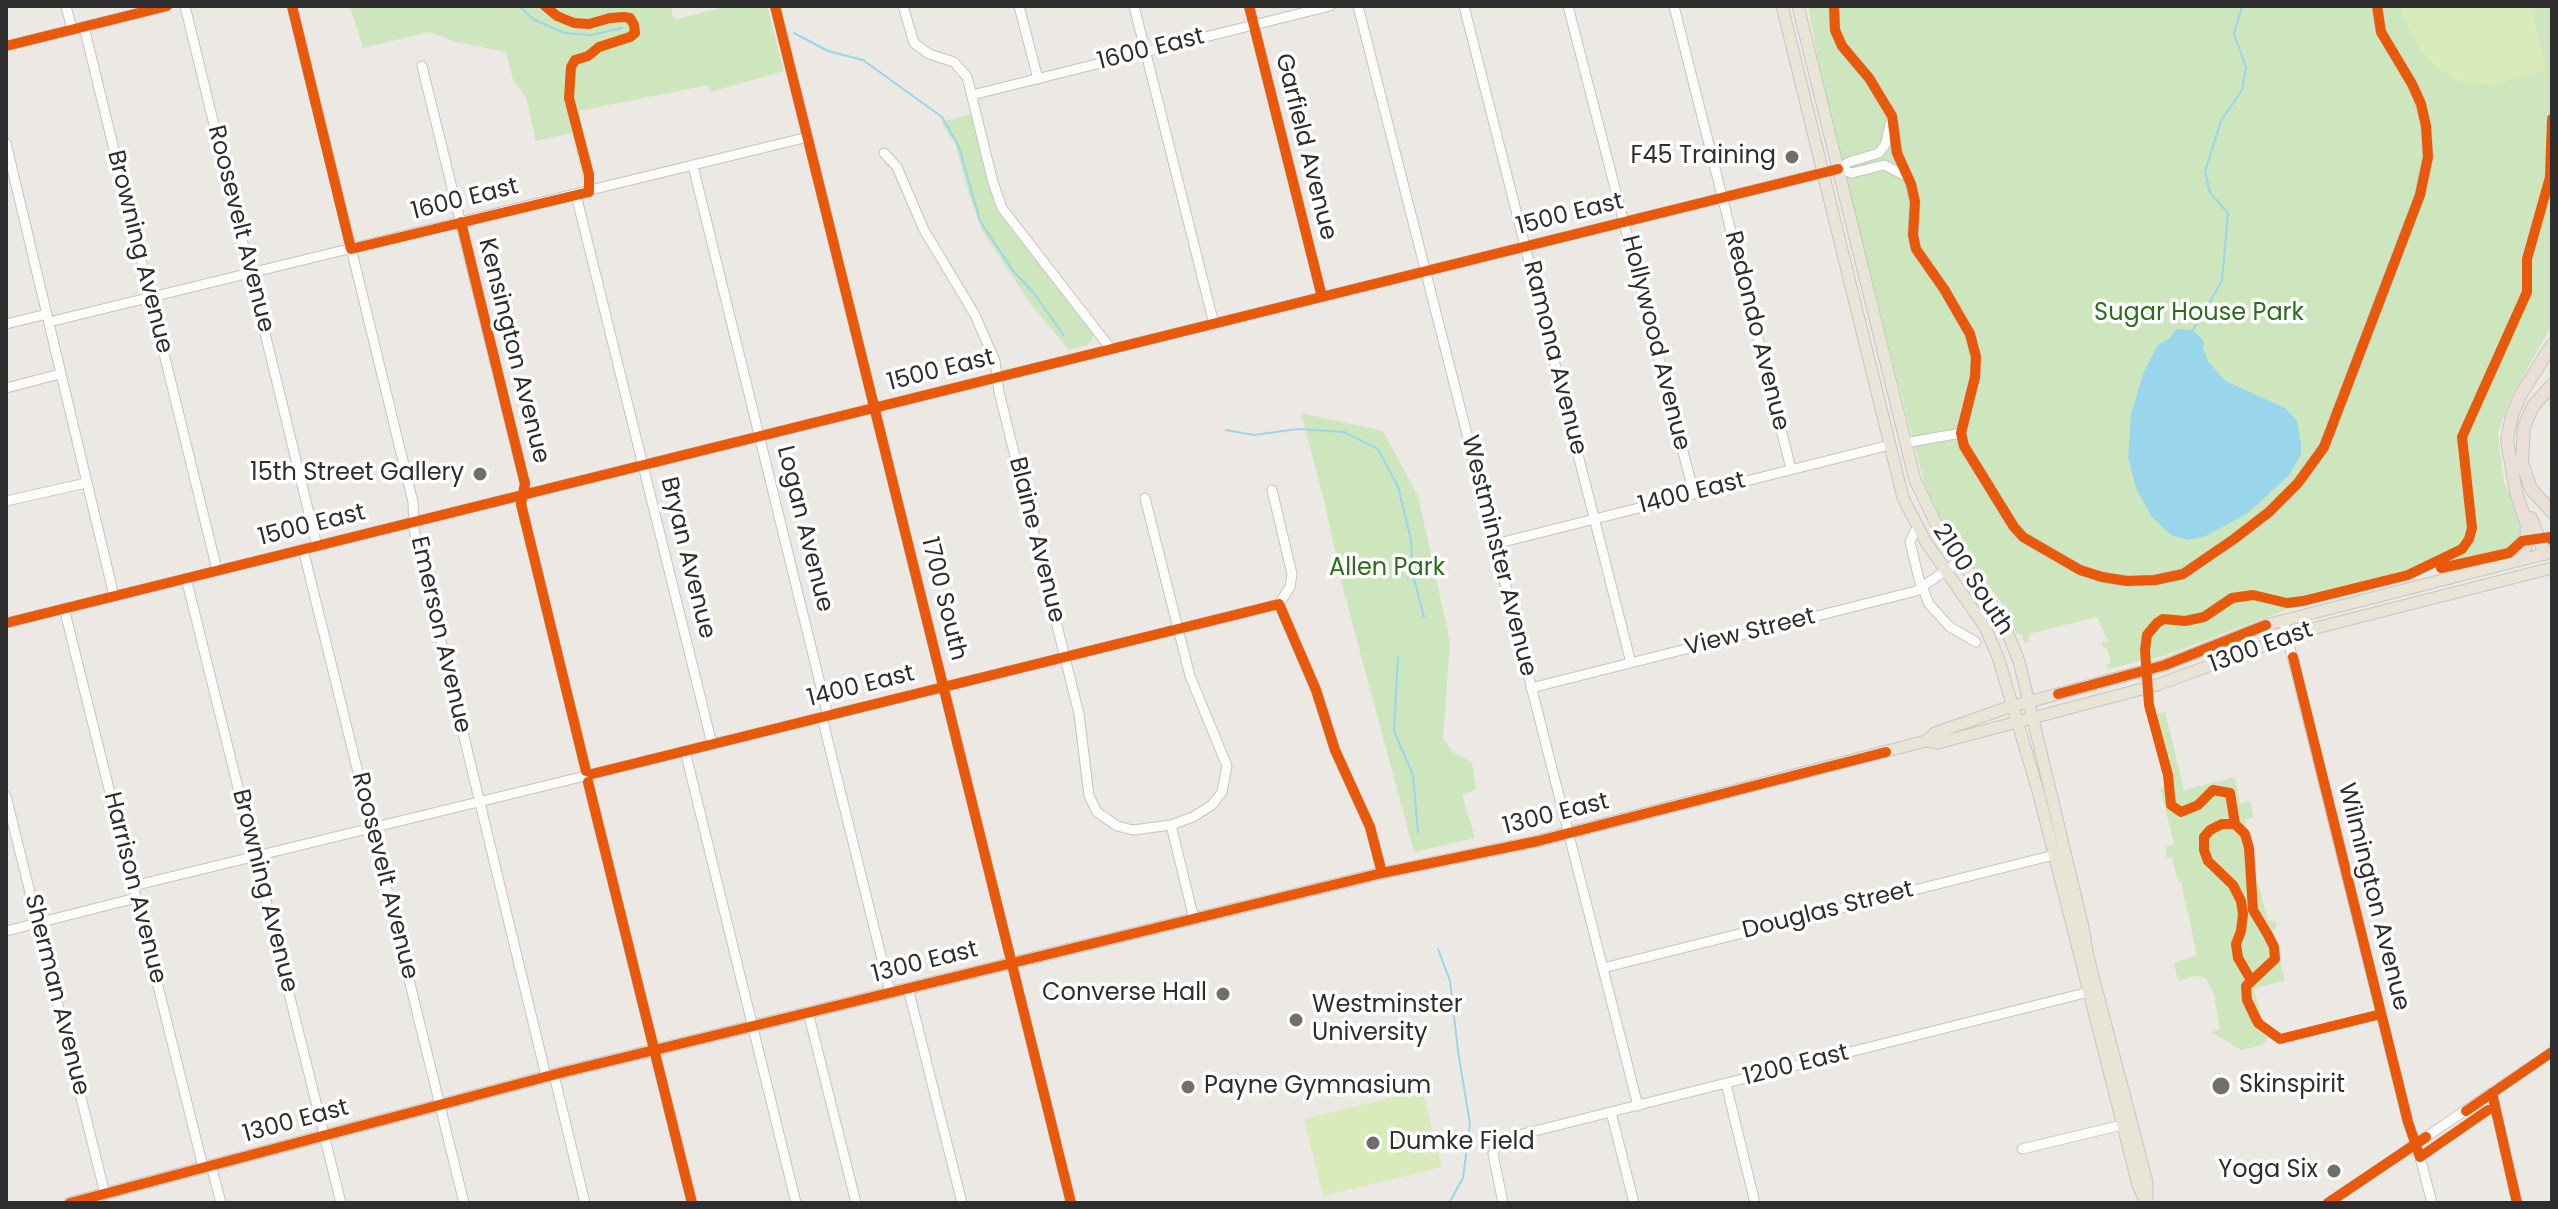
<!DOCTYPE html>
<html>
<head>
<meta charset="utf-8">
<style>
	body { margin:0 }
	#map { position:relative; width:2558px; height:1209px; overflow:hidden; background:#ece8e4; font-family:Poppins,sans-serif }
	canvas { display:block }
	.frame { position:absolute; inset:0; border:8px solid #2e2e2e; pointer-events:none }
</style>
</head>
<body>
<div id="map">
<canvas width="2558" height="1209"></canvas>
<div class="frame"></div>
</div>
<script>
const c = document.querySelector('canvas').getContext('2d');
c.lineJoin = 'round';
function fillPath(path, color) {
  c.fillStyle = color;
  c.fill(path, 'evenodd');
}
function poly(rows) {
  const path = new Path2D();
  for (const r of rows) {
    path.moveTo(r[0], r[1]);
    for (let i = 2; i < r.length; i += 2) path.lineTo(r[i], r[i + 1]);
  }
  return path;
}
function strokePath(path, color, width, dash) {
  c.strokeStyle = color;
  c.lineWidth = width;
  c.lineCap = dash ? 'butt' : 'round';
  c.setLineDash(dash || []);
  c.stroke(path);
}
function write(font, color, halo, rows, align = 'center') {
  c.font = font + ' Poppins,sans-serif';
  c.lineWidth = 7;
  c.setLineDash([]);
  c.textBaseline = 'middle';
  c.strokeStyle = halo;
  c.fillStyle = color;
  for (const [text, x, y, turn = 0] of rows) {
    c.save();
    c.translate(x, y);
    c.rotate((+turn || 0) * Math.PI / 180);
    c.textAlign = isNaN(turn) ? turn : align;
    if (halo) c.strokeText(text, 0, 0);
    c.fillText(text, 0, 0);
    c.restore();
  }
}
const green = poly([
	[350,6,671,6,673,17,677,19,729,6,767,6,784,71,710,92,708,85,579,111,595,177,583,179,572,133,536,141,526,98,513,80,506,52,456,42,429,32,363,48],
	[1808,6,2552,6,2552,325,2509,401,2498,433,2504,483,2522,521,2522,538,2517,546,2513,550,2442,566,2283,611,2164,656,2107,669,2107,664,2111,662,2107,648,2103,648,2101,642,2108,641,2097,617,2029,634,2029,641,2024,643,2022,634,2017,634,2002,603,1962,552,1941,520,1924,483,1859,230,1822,81],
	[971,114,996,208,1094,336,1088,345,1069,350,1032,306,983,232,970,198,955,144,941,122],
	[1301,413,1383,431,1418,496,1450,642,1443,738,1453,752,1472,762,1476,790,1462,795,1475,838,1414,852,1345,596,1324,500],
	[2165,712,2184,790,2235,777,2240,803,2250,801,2254,817,2245,820,2251,857,2268,920,2276,922,2277,927,2272,931,2285,980,2254,989,2267,1039,2263,1045,2241,1050,2211,1032,2220,1029,2214,994,2206,978,2194,976,2178,981,2174,963,2197,955,2181,882,2178,882,2172,857,2167,858,2165,847,2174,844,2160,788,2166,786,2148,717]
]);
const pitch = poly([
	[2400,6,2531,6,2546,70,2493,85,2468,84,2458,80,2438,69,2419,48,2404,20],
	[1422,1090,1442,1167,1323,1196,1304,1119]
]);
const water = poly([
	[2176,329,2193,330,2204,341,2203,349,2208,361,2225,381,2285,408,2297,421,2301,444,2301,454,2290,474,2260,502,2246,514,2206,536,2188,540,2171,535,2151,516,2136,488,2128,457,2131,414,2144,371,2158,345,2170,338]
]);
const stream = poly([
	[519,6,533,19,564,33,591,35,622,28],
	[794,33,828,51,863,60,942,117,959,147,980,221,1014,272,1033,292,1064,336],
	[2193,330,2222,281,2228,213,2210,193,2205,171,2221,121,2242,90,2246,67,2234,34,2242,6],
	[1226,430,1254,435,1298,429,1344,432,1378,449,1398,487,1411,540,1413,575,1424,617],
	[1398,657,1394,731,1413,775,1418,832],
	[1438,949,1450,981,1458,1051,1470,1124,1463,1178,1449,1203]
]);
const minor = poly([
	[66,6,72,30],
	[185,6,317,546],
	[292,6,413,502,414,530,546,1076],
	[775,6,1071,1203],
	[903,6,914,43,929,54,954,62,967,77,993,182,1002,208,1111,349],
	[1019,6,1038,79],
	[1134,6,1214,324],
	[1249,6,1322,297],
	[1358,6,1638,1106],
	[1464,6,1631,663],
	[1568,6,1694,494],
	[1674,6,1791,469],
	[1834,6,1835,30,1842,46,1869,78,1892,116,1897,153,1911,184,1915,202,1913,235,1916,249,1944,289,1970,334,1976,357,1975,377,1961,433,1964,446,2014,527,2023,537,2080,570,2102,577,2127,581,2155,580,2183,574,2234,539,2269,512,2298,483,2324,447,2420,195,2428,157,2426,126,2421,104,2412,84,2381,32,2377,6],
	[84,27,217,570],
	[6,46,167,6],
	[422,66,525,484,521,504,586,771],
	[972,95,1330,6],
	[6,143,114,596],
	[884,153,897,167,924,230,975,315,995,361,999,392,1079,714,1089,796,1097,812,1117,826,1133,830,1171,825],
	[693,166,828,716],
	[1838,169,1852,173,1884,165,1908,177],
	[576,195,712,744],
	[49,322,808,137],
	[6,324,47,314],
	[6,388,60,374],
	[1905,443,1961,433],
	[1272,490,1292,574,1290,587,1279,604],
	[1145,498,1190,676,1227,766,1222,792,1212,805,1193,817,1171,825,1194,919],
	[6,501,86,483],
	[1917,527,1910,542,1919,579,1929,604,1950,627,1976,642],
	[1495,544,1890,445],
	[303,549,464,1203],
	[186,578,341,1203],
	[1279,604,1316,690,1335,750,1370,827,1382,873],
	[64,608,203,1167],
	[2283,620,2408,1122,2420,1157,2432,1203],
	[6,623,1838,169,1849,162,1879,153,1885,145,1892,116],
	[1531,688,1916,591,1961,560],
	[822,717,890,992],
	[685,751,796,1203],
	[592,774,1279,604],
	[588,782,692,1203],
	[6,796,105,1194],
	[133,886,581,777],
	[6,931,136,898],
	[1603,968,2054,855],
	[908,988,962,1203],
	[808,1012,856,1203],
	[554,1075,585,1203],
	[1726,1084,1755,1203],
	[2492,1093,2517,1203],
	[1611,1112,1634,1203],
	[2022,1149,2122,1125],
	[211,1165,221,1203],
	[1503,1203,1493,1154,1496,1145,1503,1139,2089,992],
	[2328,1203,2552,1052]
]);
const major = poly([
	[1782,6,1903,498,1926,542,1985,627,1998,657,2038,791,2138,1185,2146,1203],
	[1798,6,1915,480,1939,530,2001,617,2019,661,2083,927,2088,957,2147,1182,2147,1198],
	[1926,741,1935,733,2006,708,2165,665,2266,625,2552,552],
	[70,1203,560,1073,1382,873,1538,841,1926,741,1938,743,2157,685,2304,631,2552,568]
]);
const highway = poly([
	[2552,385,2533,406,2524,427,2522,463,2531,489,2552,512],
	[2531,518,2545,554],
	[2517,560,2526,546,2527,525,2516,492,2507,440,2512,415,2521,394,2552,345]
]);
const cycleway = poly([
	[292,6,351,249,589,192,589,175,569,98,571,67,575,60,588,56,599,47,630,37,635,33,634,25,630,18,624,17,610,18,589,24,574,23,557,16,545,6],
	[775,6,1071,1203],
	[1249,6,1322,297],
	[1834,6,1835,30,1842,46,1869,78,1892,116,1897,153,1911,184,1915,202,1913,235,1916,249,1944,289,1970,334,1976,357,1975,377,1961,433,1964,446,2014,527,2023,537,2080,570,2102,577,2127,581,2155,580,2183,574,2234,539,2269,512,2298,483,2324,447,2420,195,2428,157,2426,126,2421,104,2412,84,2381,32,2377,6],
	[6,46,167,6],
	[461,222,525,484,521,504,586,771],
	[2441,568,2509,553,2522,541,2550,537,2552,540],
	[6,623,1838,169],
	[2293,657,2408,1122,2420,1157,2488,1110],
	[2058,694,2165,665,2266,625],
	[592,774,1279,604,1316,690,1335,750,1370,827,1382,873],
	[588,782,692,1203],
	[2235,824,2222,824,2210,830,2204,837,2204,850,2208,861,2233,885,2241,901,2243,914,2241,931,2236,944,2238,958,2251,980],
	[2381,1014,2280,1039,2258,1023,2247,1000,2246,986,2275,959,2274,947,2268,935,2253,910,2249,848,2245,834,2235,824,2230,793,2213,790,2198,805,2181,812,2171,805,2168,775,2149,705,2145,650,2147,635,2157,623,2163,619,2185,621,2204,617,2232,598,2253,595,2287,603,2303,601,2408,575,2462,549,2469,539,2472,528,2462,437,2527,292,2527,259,2550,177,2552,119],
	[2492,1093,2517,1203],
	[2466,1111,2552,1052],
	[70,1203,560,1073,1382,873,1538,841,1886,752],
	[2328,1203,2426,1137]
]);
const markers = [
	[1792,157,8,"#706f6e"],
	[480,474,8,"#706f6e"],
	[1223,994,8,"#706f6e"],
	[1296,1020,8,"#706f6e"],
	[2221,1086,10,"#706f6e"],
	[1188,1087,8,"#706f6e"],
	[1373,1143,8,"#706f6e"],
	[2334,1171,8,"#706f6e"]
];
const streetNames = [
	["1600 East",1151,50,-14],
	["Garfield Avenue",1305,147,76],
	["1600 East",465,200,-14],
	["1500 East",1570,215,-14],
	["Roosevelt Avenue",240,229,76],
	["Browning Avenue",139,252,76],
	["Redondo Avenue",1756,331,76],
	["Hollywood Avenue",1655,343,76],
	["Kensington Avenue",513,351,76],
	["Ramona Avenue",1554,358,76],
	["1500 East",941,371,-14],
	["1400 East",1692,494,-14],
	["1500 East",312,526,-14],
	["Logan Avenue",804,529,76],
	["Blaine Avenue",1036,540,76],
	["Westminster Avenue",1498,556,76],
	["Bryan Avenue",687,558,76],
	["2100 South",1972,580,57],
	["1700 South",943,599,76],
	["View Street",1750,633,-14],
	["Emerson Avenue",440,635,77],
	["1300 East",2261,648,-20],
	["1400 East",861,687,-14],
	["1300 East",1556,815,-14],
	["Roosevelt Avenue",384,876,76],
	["Harrison Avenue",134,888,76],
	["Browning Avenue",264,891,76],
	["Wilmington Avenue",2373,897,76],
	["Douglas Street",1828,911,-14],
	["1300 East",925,963,-14],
	["Sherman Avenue",56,995,76],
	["1200 East",1796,1066,-14],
	["1300 East",296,1122,-15]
];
const poiNames = [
	["F45 Training",1776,157],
	["15th Street Gallery",464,474],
	["Converse Hall",1207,994],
	["Westminster",1312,1006,"left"],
	["University",1312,1034,"left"],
	["Skinspirit",2239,1086,"left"],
	["Payne Gymnasium",1204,1087,"left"],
	["Dumke Field",1389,1143,"left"],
	["Yoga Six",2318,1171]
];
const parkNames = [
	["Sugar House Park",2199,314],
	["Allen Park",1387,569]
];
fillPath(green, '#cee6be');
fillPath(pitch, '#d9eabb');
fillPath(water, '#99d6ec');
strokePath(stream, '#99d6ec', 2);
strokePath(minor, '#c5c4c5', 11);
strokePath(major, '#c6c5c4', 13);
strokePath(highway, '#c6c5c4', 14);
strokePath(minor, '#fcfcfb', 9);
strokePath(major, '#e8e4d6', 11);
strokePath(highway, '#eadfd6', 12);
strokePath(cycleway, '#e8590c', 10);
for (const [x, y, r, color] of markers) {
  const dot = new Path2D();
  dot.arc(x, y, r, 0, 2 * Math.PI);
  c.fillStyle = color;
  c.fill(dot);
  strokePath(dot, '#fff', 3);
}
write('24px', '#2e2e2e', '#fff', streetNames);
write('24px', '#2e2e2e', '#fff', poiNames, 'right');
write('24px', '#2c6e1b', '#fff', parkNames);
</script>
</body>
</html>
